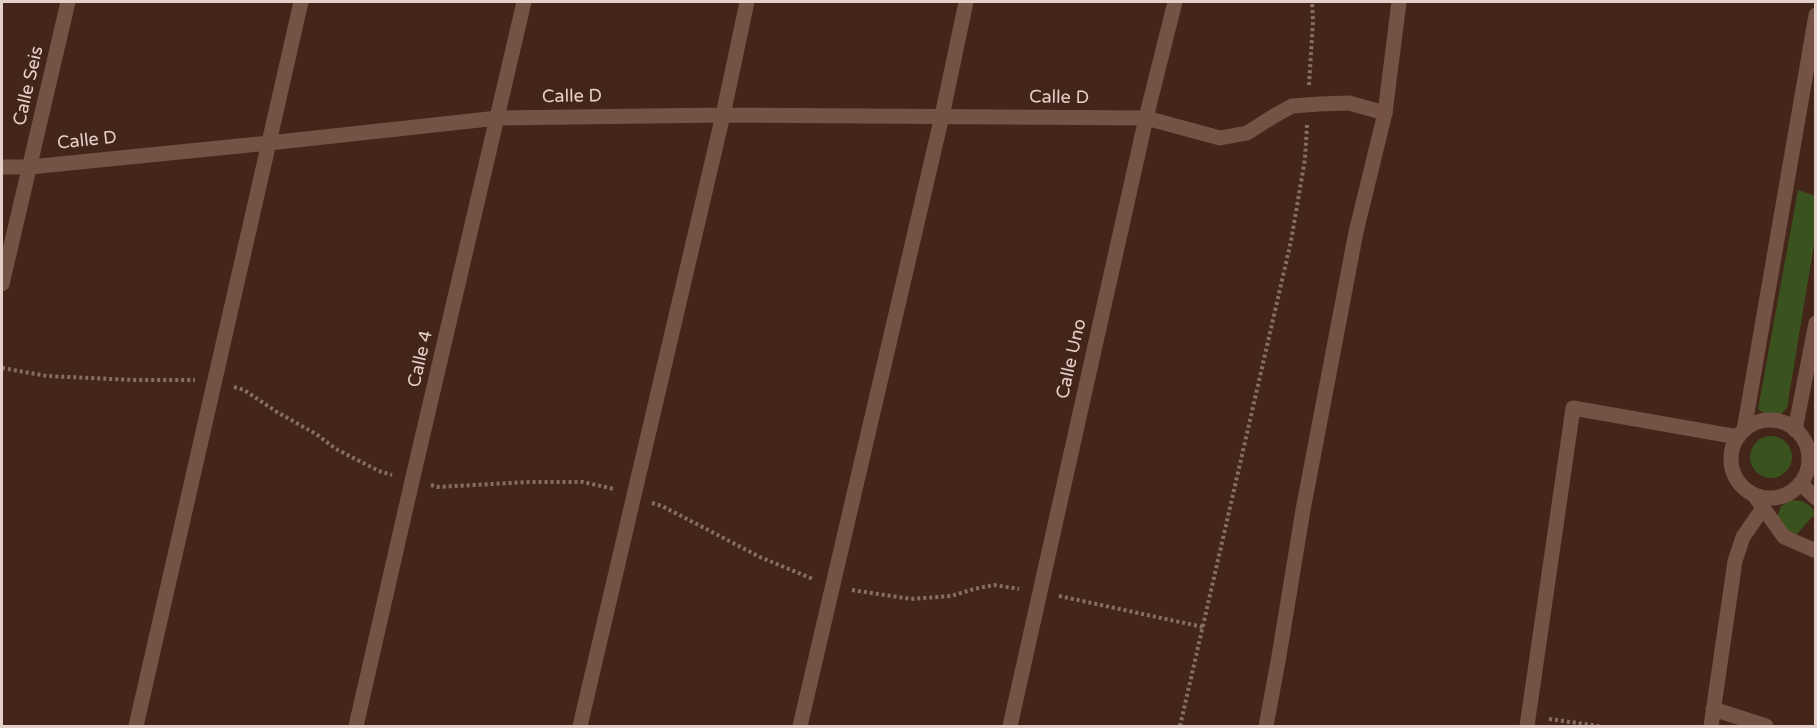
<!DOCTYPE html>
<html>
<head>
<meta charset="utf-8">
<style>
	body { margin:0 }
	#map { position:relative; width:1817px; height:728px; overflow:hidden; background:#43251a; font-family:"Varela Round",sans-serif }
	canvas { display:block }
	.frame { position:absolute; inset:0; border:3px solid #e4d0c8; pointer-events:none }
</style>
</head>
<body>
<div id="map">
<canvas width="1817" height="728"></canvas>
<div class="frame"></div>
</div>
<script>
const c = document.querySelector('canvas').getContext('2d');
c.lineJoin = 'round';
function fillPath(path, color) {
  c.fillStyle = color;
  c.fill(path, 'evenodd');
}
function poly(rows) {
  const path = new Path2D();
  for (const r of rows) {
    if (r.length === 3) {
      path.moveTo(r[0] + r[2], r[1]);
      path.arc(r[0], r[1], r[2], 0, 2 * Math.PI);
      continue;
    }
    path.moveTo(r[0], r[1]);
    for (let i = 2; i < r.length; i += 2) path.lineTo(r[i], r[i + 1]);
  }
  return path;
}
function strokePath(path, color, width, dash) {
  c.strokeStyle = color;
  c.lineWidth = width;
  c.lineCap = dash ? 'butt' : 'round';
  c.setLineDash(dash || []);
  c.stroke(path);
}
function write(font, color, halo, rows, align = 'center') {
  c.font = font + ' "Varela Round",sans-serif';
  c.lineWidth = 5;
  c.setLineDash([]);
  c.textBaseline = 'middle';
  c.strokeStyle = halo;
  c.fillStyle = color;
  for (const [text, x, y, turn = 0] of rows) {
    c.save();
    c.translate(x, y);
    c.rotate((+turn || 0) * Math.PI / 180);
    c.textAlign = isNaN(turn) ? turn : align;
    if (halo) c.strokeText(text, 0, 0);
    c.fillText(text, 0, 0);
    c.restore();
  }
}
const green = poly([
	[1798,190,1815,196,1815,238,1787,408,1781,414,1764,413,1758,409],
	[1771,457,21],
	[1791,500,1802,501,1809,505,1813,509,1814,515,1796,535,1790,534,1777,517,1781,506]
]);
const path = poly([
	[1309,85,1313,21,1312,2],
	[2,368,47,376,133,380,195,380],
	[234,387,244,390,277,412,316,434,336,449,379,471,392,475],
	[431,485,437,487,529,482,583,482,614,489],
	[652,503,662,506,760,557,813,579],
	[852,590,911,599,951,596,974,589,994,585,1019,589],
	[1059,596,1203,627],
	[1549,719,1599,726],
	[1180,726,1291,241,1305,159,1307,125]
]);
const minor = poly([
	[2,167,30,167,269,143,498,118,723,115,1146,118,1220,138,1247,133,1274,116,1292,106,1319,104,1349,103,1385,113],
	[2,284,68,2],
	[1810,460,1816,459],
	[1713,709,1766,726],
	[136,726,301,2],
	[356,726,412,481,524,2],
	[580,726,723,115,747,2],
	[800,726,942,116,966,2],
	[1010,726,1146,118,1175,2],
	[1527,726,1573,408,1738,437],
	[1711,726,1735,561,1743,537,1763,508]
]);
const tertiary = poly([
	[1770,459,39],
	[1744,430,1816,15],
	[1795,430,1816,323],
	[1801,484,1816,498],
	[1754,495,1784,537,1816,551],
	[1266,726,1279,656,1303,510,1356,232,1385,113,1399,2]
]);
const streetNames = [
	["Calle Seis",29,86,-77],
	["Calle D",572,97,-1],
	["Calle D",1059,98,1],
	["Calle D",87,141,-6],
	["Calle 4",421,359,-77],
	["Calle Uno",1072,359,-77]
];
fillPath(green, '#3a531e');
strokePath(path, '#876e64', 4, [3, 3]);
strokePath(minor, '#745245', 15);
strokePath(tertiary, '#745245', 15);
write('18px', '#e4d0c8', '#43251a', streetNames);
</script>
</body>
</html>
